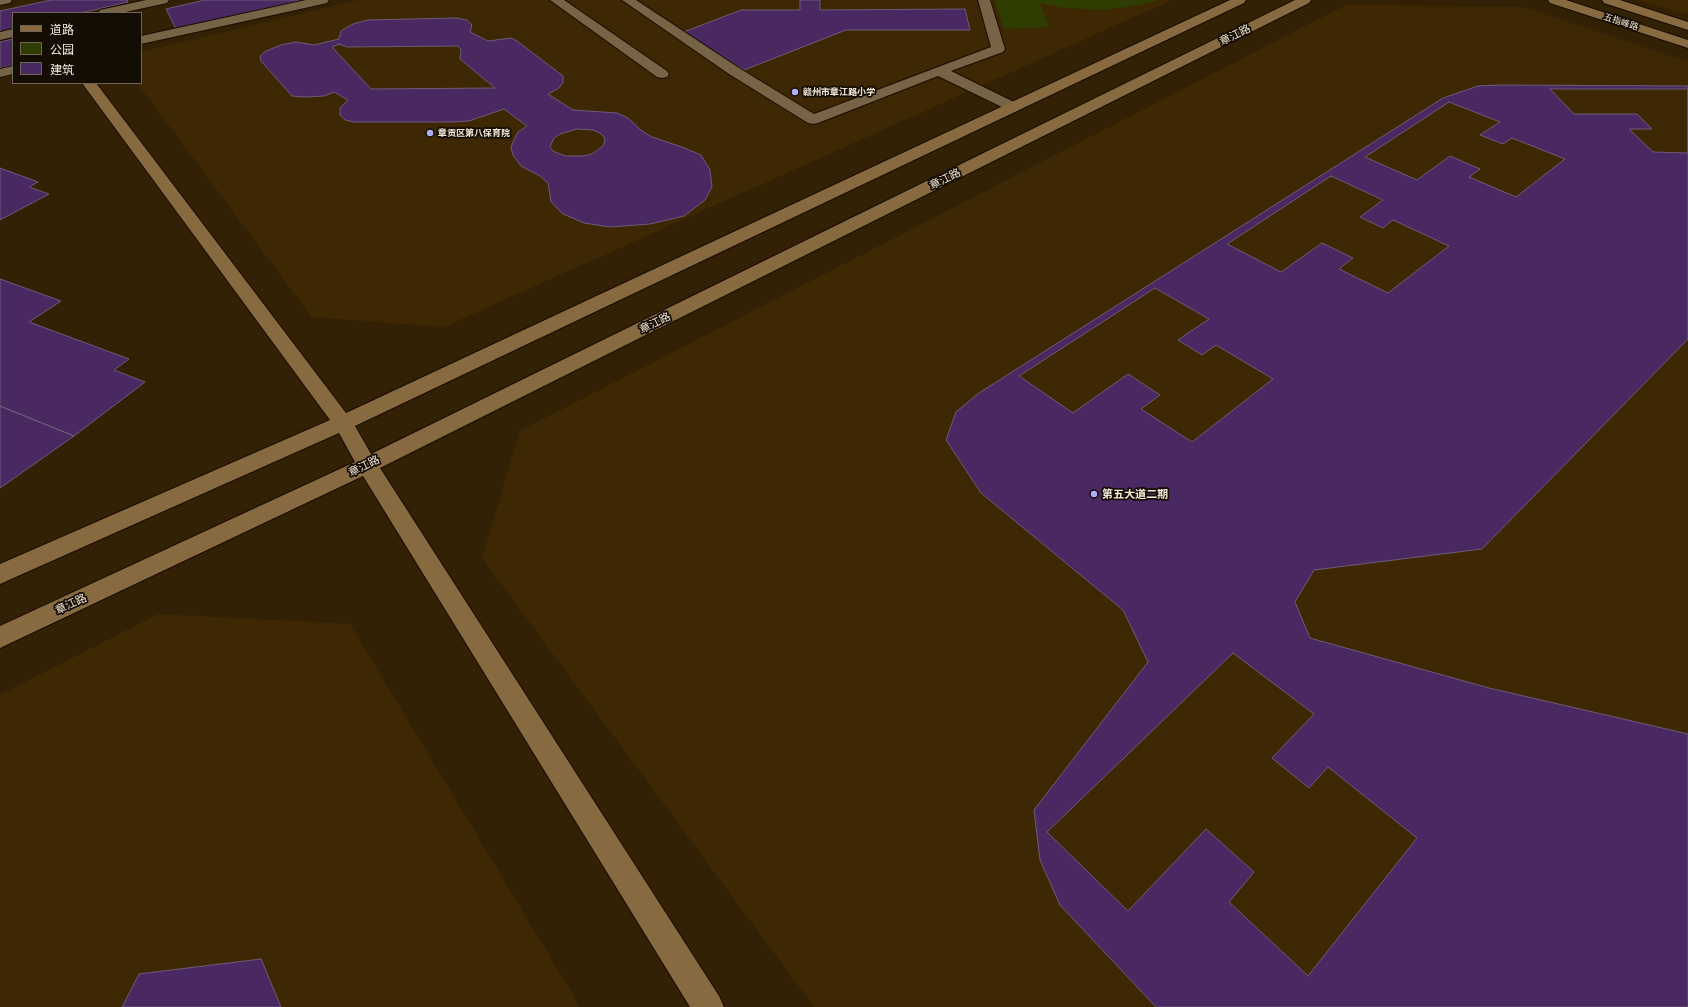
<!DOCTYPE html>
<html>
<head>
<meta charset="utf-8">
<style>
	body { margin:0 }
	#map { position:relative; width:1688px; height:1007px; overflow:hidden; background:#332105; font-family:Commissioner,"Noto Sans SC",sans-serif }
	canvas { display:block }
	.legend { position:absolute; left:12px; top:12px; width:130px; height:72px; box-sizing:border-box; background:#140d03; border:1px solid #6e6559; margin:0; padding:5px 7px; list-style:none; font-size:12px; color:#f5e9d9 }
	.legend li { display:flex; align-items:center; gap:8px; height:20px }
	.legend b { width:20px; border:1px solid #6e6559 }
</style>
</head>
<body>
<div id="map">
<canvas width="1688" height="1007"></canvas>
<ul class="legend">
<li><b style="height:5px;background:#886a41"></b>道路</li>
<li><b style="height:11px;background:#2f3d03"></b>公园</li>
<li><b style="height:11px;background:#4a2862"></b>建筑</li>
</ul>
</div>
<script>
const c = document.querySelector('canvas').getContext('2d');
c.lineJoin = 'round';
function fillPath(path, color) {
  c.fillStyle = color;
  c.fill(path, 'evenodd');
}
function poly(rows) {
  const path = new Path2D();
  for (const r of rows) {
    path.moveTo(r[0], r[1]);
    for (let i = 2; i < r.length; i += 2) path.lineTo(r[i], r[i + 1]);
  }
  return path;
}
function strokePath(path, color, width, dash) {
  c.strokeStyle = color;
  c.lineWidth = width;
  c.lineCap = dash ? 'butt' : 'round';
  c.setLineDash(dash || []);
  c.stroke(path);
}
function write(font, color, halo, rows, align = 'center') {
  c.font = font + ' Commissioner,"Noto Sans SC",sans-serif';
  c.lineWidth = 3.5;
  c.setLineDash([]);
  c.textBaseline = 'middle';
  c.strokeStyle = halo;
  c.fillStyle = color;
  for (const [text, x, y, turn = 0] of rows) {
    c.save();
    c.translate(x, y);
    c.rotate((+turn || 0) * Math.PI / 180);
    c.textAlign = isNaN(turn) ? turn : align;
    if (halo) c.strokeText(text, 0, 0);
    c.fillText(text, 0, 0);
    c.restore();
  }
}
const built = poly([
	[358,0,1172,0,444,327,312,317,137,83,141,83,141,52],
	[1639,0,1688,0,1688,15],
	[1346,5,1523,7,1688,62,1688,1007,814,1007,482,558,520,431],
	[158,614,350,624,580,1007,0,1007,0,695]
]);
const green = poly([
	[995,0,1157,0,1140,5,1105,10,1064,8,1040,3,1049,27,1004,29]
]);
const building = poly([
	[51,0,127,0,128,2,81,13,13,13,13,29,0,32,0,11,51,0],
	[205,0,302,0,176,29,166,9,205,0],
	[800,0,820,0,820,10,965,9,970,30,846,30,744,70,681,33,741,10,800,10,800,0],
	[456,18,467,20,472,25,470,32,488,41,511,38,517,41,563,76,563,82,559,88,548,94,573,110,617,113,628,118,642,131,652,137,682,147,701,155,710,170,712,187,705,200,684,216,650,224,610,227,584,223,563,214,551,202,548,183,540,176,521,166,513,155,511,147,514,140,518,132,527,126,504,109,469,121,452,122,354,122,345,120,340,115,340,108,348,100,334,92,324,96,305,97,292,96,261,61,260,56,266,51,281,45,296,42,314,45,339,39,341,31,353,24,368,20,456,18],
	[339,44,347,47,458,46,461,50,460,59,495,88,371,89,332,47,339,44],
	[577,129,593,130,600,133,604,137,605,141,603,146,592,154,583,156,565,156,553,151,550,147,554,138,560,134,577,129],
	[13,39,13,65,0,68,0,42,13,39],
	[1501,85,1688,86,1688,339,1482,549,1314,570,1295,602,1310,638,1489,688,1688,734,1688,1007,1156,1007,1060,905,1040,860,1034,810,1148,662,1123,610,981,493,946,440,956,412,979,393,1443,98,1478,86,1501,85],
	[1550,89,1688,89,1688,153,1653,152,1629,129,1652,129,1637,114,1574,114,1550,89],
	[1449,102,1500,122,1480,135,1503,144,1512,138,1565,159,1516,197,1469,177,1480,169,1450,156,1417,180,1365,157,1449,102],
	[0,168,38,182,29,187,49,194,0,220,0,168],
	[1331,176,1383,200,1360,217,1383,228,1393,220,1449,246,1388,293,1339,269,1353,258,1322,243,1281,272,1227,244,1331,176],
	[0,279,61,301,29,322,129,359,114,370,145,382,74,436,0,406,0,279],
	[1155,288,1209,319,1178,340,1202,355,1216,345,1273,379,1192,442,1141,409,1160,395,1128,374,1073,413,1019,376,1155,288],
	[0,406,74,436,0,488,0,406],
	[1233,653,1314,714,1272,758,1309,788,1328,767,1417,838,1308,976,1229,902,1254,872,1206,829,1128,911,1047,832,1233,653],
	[261,959,281,1007,122,1007,139,974,261,959]
]);
const lane = poly([
	[0,0,12,0,10,3,0,5,0,0],
	[146,0,169,0,167,3,121,13,98,13,100,10,146,0],
	[306,0,329,0,327,3,323,4,141,44,141,36,306,0],
	[550,0,564,0,667,71,669,74,667,77,662,78,657,77,550,0],
	[622,0,636,0,739,68,814,114,991,47,978,0,990,0,1005,49,1003,52,951,71,1018,104,1020,107,1018,110,1013,111,1008,110,938,76,818,123,813,124,808,123,729,74,622,0],
	[13,29,13,37,0,40,0,32,13,29],
	[13,66,13,74,0,77,0,69,13,66]
]);
const secondary = poly([
	[1230,0,1246,0,1244,3,355,426,371,454,1295,0,1311,0,1309,3,380,468,719,996,724,1007,690,1007,363,476,0,648,0,626,355,462,339,433,0,584,0,564,330,420,82,83,96,83,346,413,1230,0],
	[1548,0,1566,0,1688,40,1688,48,1550,3,1548,0],
	[1602,0,1620,0,1688,22,1688,30,1604,3,1602,0]
]);
const markers = [
	[795,92,4,"#b2adf9"],
	[430,133,4,"#b2adf9"],
	[1094,494,4,"#b2adf9"]
];
const farStreetnames = [
	["五指峰路",1621,22,18]
];
const farPoinames = [
	["赣州市章江路小学",803,92],
	["章贡区第八保育院",438,133]
];
const streetNames = [
	["章江路",1235,35,-26],
	["章江路",945,179,-26],
	["章江路",655,323,-26],
	["章江路",364,466,-26],
	["章江路",71,604,-25]
];
const poiNames = [
	["第五大道二期",1102,494]
];
fillPath(built, '#3e2803');
fillPath(green, '#2f3d03');
fillPath(building, '#4a2862');
strokePath(building, '#6c5c7a', 1);
strokePath(lane, '#180b00', 2);
strokePath(secondary, '#180b00', 2);
fillPath(lane, '#776346');
fillPath(secondary, '#886a41');
for (const [x, y, r, color] of markers) {
  const dot = new Path2D();
  dot.arc(x, y, r, 0, 2 * Math.PI);
  c.fillStyle = color;
  c.fill(dot);
  strokePath(dot, '#140d03', 1.5);
}
write('9px', '#f5e9d9', '#140d03', farStreetnames);
write('bold 9px', '#f5e9d9', '#140d03', farPoinames, 'left');
write('11px', '#f5e9d9', '#140d03', streetNames);
write('bold 11px', '#f5e9d9', '#140d03', poiNames, 'left');
</script>
</body>
</html>
